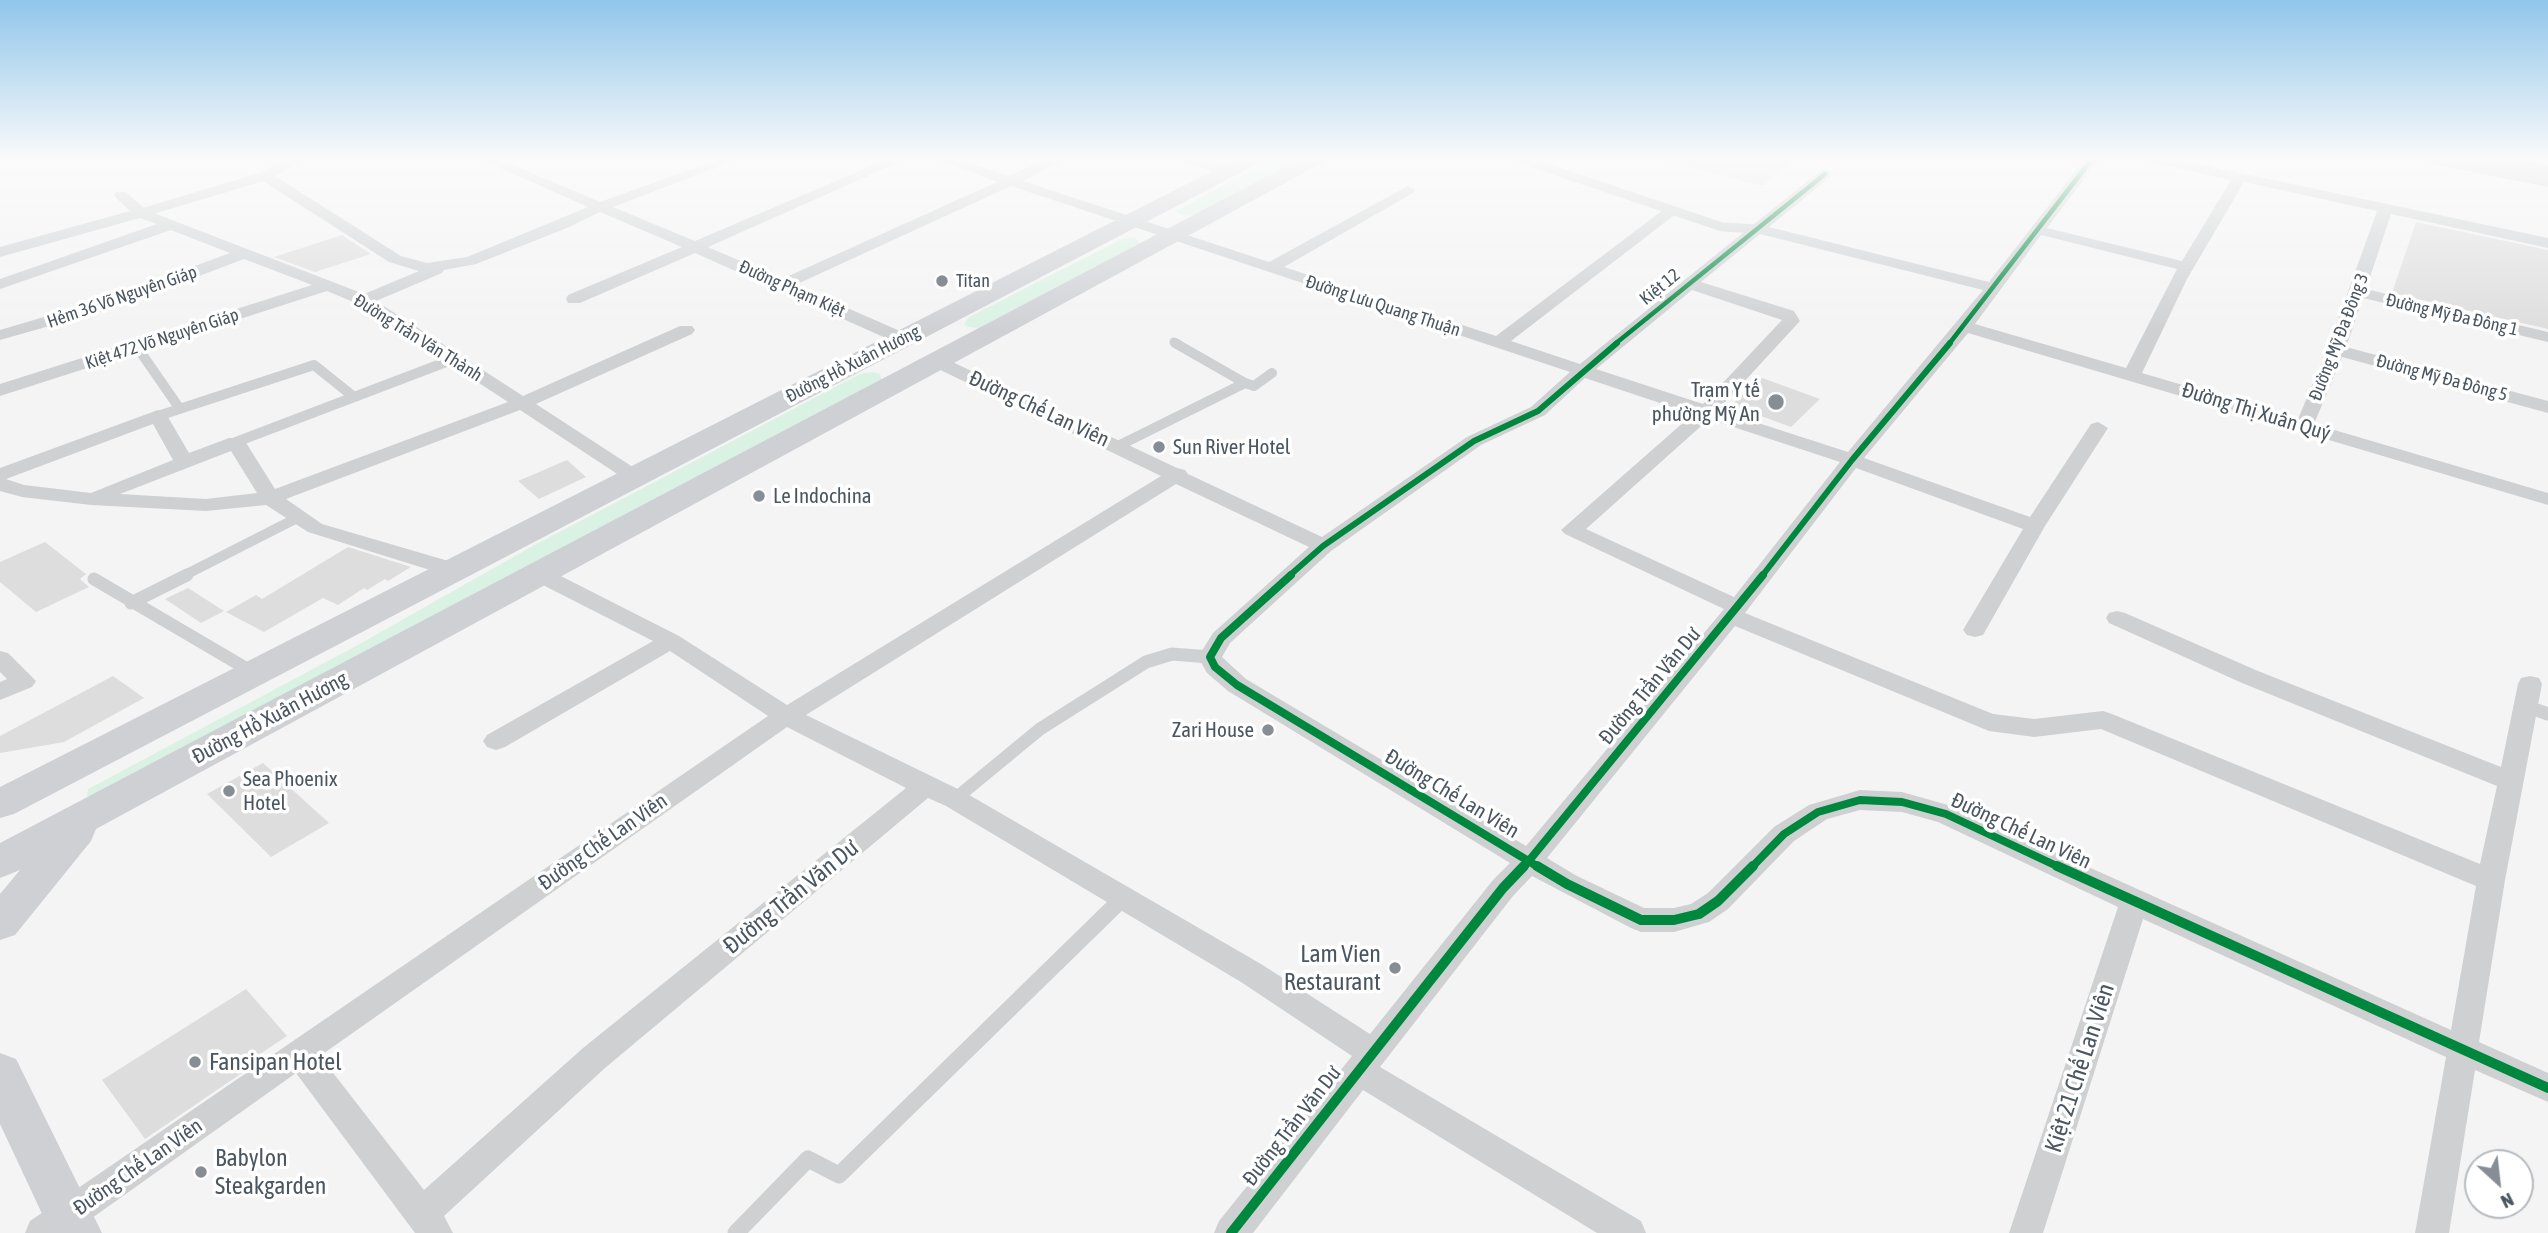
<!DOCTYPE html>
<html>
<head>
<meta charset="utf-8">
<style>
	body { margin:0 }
	#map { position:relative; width:2548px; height:1233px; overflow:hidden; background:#f4f4f4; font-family:"Asap Condensed",sans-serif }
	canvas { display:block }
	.north { position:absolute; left:2464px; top:1149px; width:70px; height:70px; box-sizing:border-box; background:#fff; border:2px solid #b7bbc0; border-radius:50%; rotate:153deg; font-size:19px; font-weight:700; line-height:28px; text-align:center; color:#4a5661 }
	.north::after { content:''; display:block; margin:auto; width:24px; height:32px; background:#868d94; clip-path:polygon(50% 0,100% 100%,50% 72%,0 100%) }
</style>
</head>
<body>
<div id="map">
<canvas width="2548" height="1233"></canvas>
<div class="north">N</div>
</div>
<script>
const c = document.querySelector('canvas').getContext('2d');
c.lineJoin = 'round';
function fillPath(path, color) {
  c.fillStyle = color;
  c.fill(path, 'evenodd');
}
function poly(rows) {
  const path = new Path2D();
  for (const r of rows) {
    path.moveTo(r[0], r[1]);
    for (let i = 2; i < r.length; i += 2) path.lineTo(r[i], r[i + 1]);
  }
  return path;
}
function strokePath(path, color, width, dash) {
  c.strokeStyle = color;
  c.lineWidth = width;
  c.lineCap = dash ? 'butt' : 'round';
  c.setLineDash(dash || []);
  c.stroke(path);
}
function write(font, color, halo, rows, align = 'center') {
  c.font = font + ' "Asap Condensed",sans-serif';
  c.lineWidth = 7;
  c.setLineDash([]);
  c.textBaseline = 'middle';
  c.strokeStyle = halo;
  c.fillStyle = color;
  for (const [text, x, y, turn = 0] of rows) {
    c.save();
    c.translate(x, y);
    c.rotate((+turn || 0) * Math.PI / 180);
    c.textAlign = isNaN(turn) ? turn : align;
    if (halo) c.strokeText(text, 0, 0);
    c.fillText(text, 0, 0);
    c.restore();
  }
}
const education = poly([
	[1656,159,1794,159,1763,186]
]);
const green = poly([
	[1271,159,1302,159,1193,216,1183,215,1176,211],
	[1134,237,1141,243,979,328,968,327,964,324,969,317,1122,239],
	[872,372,880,374,882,381,91,798,87,796,88,789,94,786,356,646,531,547,860,374]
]);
const building = poly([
	[2416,222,2548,250,2548,329,2392,293],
	[342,235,371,254,315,272,274,257],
	[1762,378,1820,399,1791,427,1731,405],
	[567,460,586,477,539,499,518,481],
	[45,542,86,574,80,579,89,587,36,612,0,582,0,562],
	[348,547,411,567,388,581,385,579,367,590,364,588,338,605,323,598,264,632,226,612,256,595,262,599],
	[188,588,224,611,201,623,165,599],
	[113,676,144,698,64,742,0,753,0,736],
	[263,763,329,823,271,857,207,794],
	[246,989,287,1036,254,1058,258,1062,145,1139,102,1080]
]);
const serviceFar3 = poly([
	[1188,159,1229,171],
	[1521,159,1722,227,1758,229],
	[141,213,265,176],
	[1174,342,1178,344]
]);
const serviceFar2 = poly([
	[137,347,180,409],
	[1245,383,1254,386,1272,373],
	[158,416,314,365,354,397],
	[236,442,454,359],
	[1118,446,1245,383,1175,343],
	[183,576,299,517]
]);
const serviceFar1 = poly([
	[94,579,254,673],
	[131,603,187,575],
	[2525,706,2548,714],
	[955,799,1040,729,1146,662,1172,654,1210,657]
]);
const service = poly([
	[736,1233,808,1159,839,1175,1123,898]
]);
const minor = poly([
	[284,159,305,159,275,176,401,256,427,263,467,257,588,207,480,159,499,159,600,202,719,159,739,159,613,207,695,241,887,159,906,159,708,247,782,279,997,182,936,159,957,159,1009,176,1046,159,1065,159,1023,181,1269,262,1408,186,1415,190,1413,193,1284,267,1496,336,1667,207,1677,207,1679,210,1677,213,1511,341,1580,364,1820,171,1825,170,1830,171,1830,177,1769,227,1989,282,2085,159,2099,159,2047,228,2182,261,2231,180,2154,163,2147,159,2174,159,2548,238,2548,248,2391,214,2366,289,2548,332,2548,342,2363,298,2346,347,2548,401,2548,413,2342,357,2314,424,2548,493,2548,505,1968,333,1864,458,2030,517,2091,424,2098,422,2108,428,2045,526,1983,635,1975,637,1967,635,1963,630,2023,529,1856,468,1745,613,1993,714,2034,719,2103,711,2112,714,2480,864,2497,786,2242,683,2109,623,2106,618,2109,613,2117,611,2125,613,2258,671,2501,767,2518,684,2521,678,2530,676,2539,678,2542,684,2505,880,2479,1042,2548,1073,2548,1102,2475,1070,2449,1233,2415,1233,2446,1057,2143,919,2043,1233,2009,1233,2118,907,1938,822,1902,812,1860,810,1827,819,1794,841,1728,909,1709,922,1674,932,1641,932,1631,928,1532,876,1513,896,1380,1067,1641,1221,1646,1233,1597,1233,1363,1090,1253,1233,1214,1233,1219,1221,1352,1056,1241,982,946,806,928,798,605,1068,444,1216,453,1233,415,1233,296,1073,71,1233,25,1233,30,1221,768,716,670,651,505,747,496,750,487,747,483,741,487,735,653,641,531,579,528,574,531,569,547,569,679,636,787,705,1161,476,932,366,929,362,932,358,944,358,1177,468,1185,470,1188,474,1322,537,1467,437,1531,407,1570,372,1011,186,795,285,909,335,912,339,909,343,897,343,695,253,580,303,568,303,566,299,568,295,682,247,600,212,567,228,476,264,444,270,442,273,376,301,523,396,680,326,692,326,695,330,692,334,536,404,642,473,645,477,642,481,628,481,520,410,286,499,322,524,462,565,465,570,462,575,446,575,308,532,266,505,206,511,91,505,22,497,0,491,0,468,158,410,165,412,189,453,229,438,243,438,275,489,508,402,358,304,327,291,0,396,0,384,312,285,244,259,120,306,0,340,0,330,108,298,230,253,171,230,0,289,0,279,157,224,140,218,0,257,0,247,130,211,116,198,114,195,116,192,126,192,146,210,364,294,419,271,389,262,260,179,260,173,284,159],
	[2244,182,2377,211,2327,350,2298,419,2142,373,2187,279,2244,182],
	[1760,234,1983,290,1848,452,1718,410,1800,321,1794,311,1701,282,1760,234],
	[2041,235,2177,269,2126,368,1975,324,2041,235],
	[1692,290,1782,320,1703,404,1596,369,1692,290],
	[1585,378,1693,414,1561,530,1565,534,1724,609,1526,846,1246,679,1222,657,1230,643,1331,551,1481,445,1545,415,1585,378],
	[1709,419,1840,462,1734,597,1586,529,1709,419],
	[153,424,173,460,91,493,24,485,6,479,153,424],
	[231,451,257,493,206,499,120,494,231,451],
	[1176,484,1309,547,1213,633,1198,657,1207,673,1228,691,1510,863,1493,880,1370,1034,1261,964,964,792,806,715,1176,484],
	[1735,626,1989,731,2034,737,2101,729,2476,886,2451,1030,1955,807,1902,792,1860,790,1809,805,1774,827,1708,893,1691,904,1674,908,1644,908,1577,876,1547,858,1735,626],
	[787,727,906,788,583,1048,424,1190,320,1056,787,727],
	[0,651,8,653,36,681,32,687,0,700,0,682,7,679,0,672,0,651]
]);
const secondary = poly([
	[1236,159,1262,159,1259,163,14,814,0,818,0,787,1236,159],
	[1300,159,1325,159,1322,163,96,829,91,841,15,935,0,940,0,894,20,870,0,878,0,843,1300,159],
	[2426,159,2468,159,2548,175,2548,187,2436,165,2429,163,2426,159],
	[0,1053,16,1059,102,1233,51,1233,0,1124,0,1053]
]);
const trunk = poly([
	[2460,159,2508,159,2548,167,2548,181,2464,164,2460,159]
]);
const cyclewayFar3 = poly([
	[1615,344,1825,174],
	[1949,344,2092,159]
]);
const cyclewayFar2 = poly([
	[1289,576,1323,546,1474,441,1538,411,1617,343],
	[1762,576,1852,460,1950,343]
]);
const cyclewayFar1 = poly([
	[1291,575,1221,638,1210,657,1215,667,1237,685,1540,868],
	[1523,868,1763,575],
	[1751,868,1784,834,1818,812,1860,800,1902,802,1946,814,2061,868]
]);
const cycleway = poly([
	[1537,866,1567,884,1641,920,1674,920,1699,914,1718,901,1753,866],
	[2057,866,2548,1088],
	[1231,1233,1503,888,1524,866]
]);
const markers = [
	[942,281,7,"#868d94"],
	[1776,402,9,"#868d94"],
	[1159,447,7,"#868d94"],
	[759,496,7,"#868d94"],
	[1268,730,7,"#868d94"],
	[229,791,7,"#868d94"],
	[1395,968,7,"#868d94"],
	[195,1062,7,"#868d94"],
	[201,1172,7,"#868d94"]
];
const farPoinames = [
	["Titan",956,281]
];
const farStreetnames = [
	["Kiệt 12",1660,287,-39],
	["Đường Phạm Kiệt",792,289,24],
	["Hẻm 36 Võ Nguyên Giáp",122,297,-19],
	["Đường Lưu Quang Thuận",1383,306,18],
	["Đường Mỹ Đa Đông 1",2452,315,13],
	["Đường Mỹ Đa Đông 3",2339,337,-69],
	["Đường Trần Văn Thành",418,338,32],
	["Kiệt 472 Võ Nguyên Giáp",162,339,-18],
	["Đường Hồ Xuân Hương",853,364,-27],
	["Đường Mỹ Đa Đông 5",2442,378,15]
];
const poiNames = [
	["Trạm Y tế",1760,390,"right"],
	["phường Mỹ An",1760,414,"right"],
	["Sun River Hotel",1173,447],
	["Le Indochina",773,496],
	["Zari House",1254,730,"right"],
	["Sea Phoenix",243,779],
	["Hotel",243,803]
];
const streetNames = [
	["Đường Chế Lan Viên",1039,409,25],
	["Đường Thị Xuân Quý",2256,412,17],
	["Đường Trần Văn Dư",1650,686,-50],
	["Đường Hồ Xuân Hương",270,718,-28],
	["Đường Chế Lan Viên",1452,794,31],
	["Đường Chế Lan Viên",2021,831,25],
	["Đường Chế Lan Viên",603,842,-35],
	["Đường Trần Văn Dư",1292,1126,-52],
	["Đường Chế Lan Viên",138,1167,-35]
];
const nearStreetnames = [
	["Đường Trần Văn Dư",791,897,-39],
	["Kiệt 21 Chế Lan Viên",2080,1068,-72]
];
const nearPoinames = [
	["Lam Vien",1381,954,"right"],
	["Restaurant",1381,982,"right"],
	["Fansipan Hotel",209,1062],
	["Babylon",215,1158],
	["Steakgarden",215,1186]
];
fillPath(education, '#e6e5e6');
fillPath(green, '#d9f2e3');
fillPath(building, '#ddddde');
strokePath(trunk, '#b9bec3', 4);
strokePath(serviceFar3, '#ced0d2', 9);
strokePath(serviceFar2, '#ced0d2', 10);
strokePath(serviceFar1, '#ced0d2', 13);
strokePath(service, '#ced0d2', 17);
fillPath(minor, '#ced0d2');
fillPath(secondary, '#ced0d4');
fillPath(trunk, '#c4c9cd');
strokePath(cyclewayFar3, '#00873e', 4.5);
strokePath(cyclewayFar2, '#00873e', 6);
strokePath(cyclewayFar1, '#00873e', 8);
strokePath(cycleway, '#00873e', 10);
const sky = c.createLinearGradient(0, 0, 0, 332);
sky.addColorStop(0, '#91c6eb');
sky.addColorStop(0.48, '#fafafa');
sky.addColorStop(1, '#fafafa00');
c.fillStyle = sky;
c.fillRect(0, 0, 2548, 332);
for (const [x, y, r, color] of markers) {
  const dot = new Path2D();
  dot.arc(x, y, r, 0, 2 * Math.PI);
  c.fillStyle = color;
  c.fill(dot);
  strokePath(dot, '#fff', 2.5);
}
write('18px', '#4a5661', '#fff', farPoinames, 'left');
write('18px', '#4a5661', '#fff', farStreetnames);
write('21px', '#4a5661', '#fff', poiNames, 'left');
write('21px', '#4a5661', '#fff', streetNames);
write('24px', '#4a5661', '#fff', nearStreetnames);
write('24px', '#4a5661', '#fff', nearPoinames, 'left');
</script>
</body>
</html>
